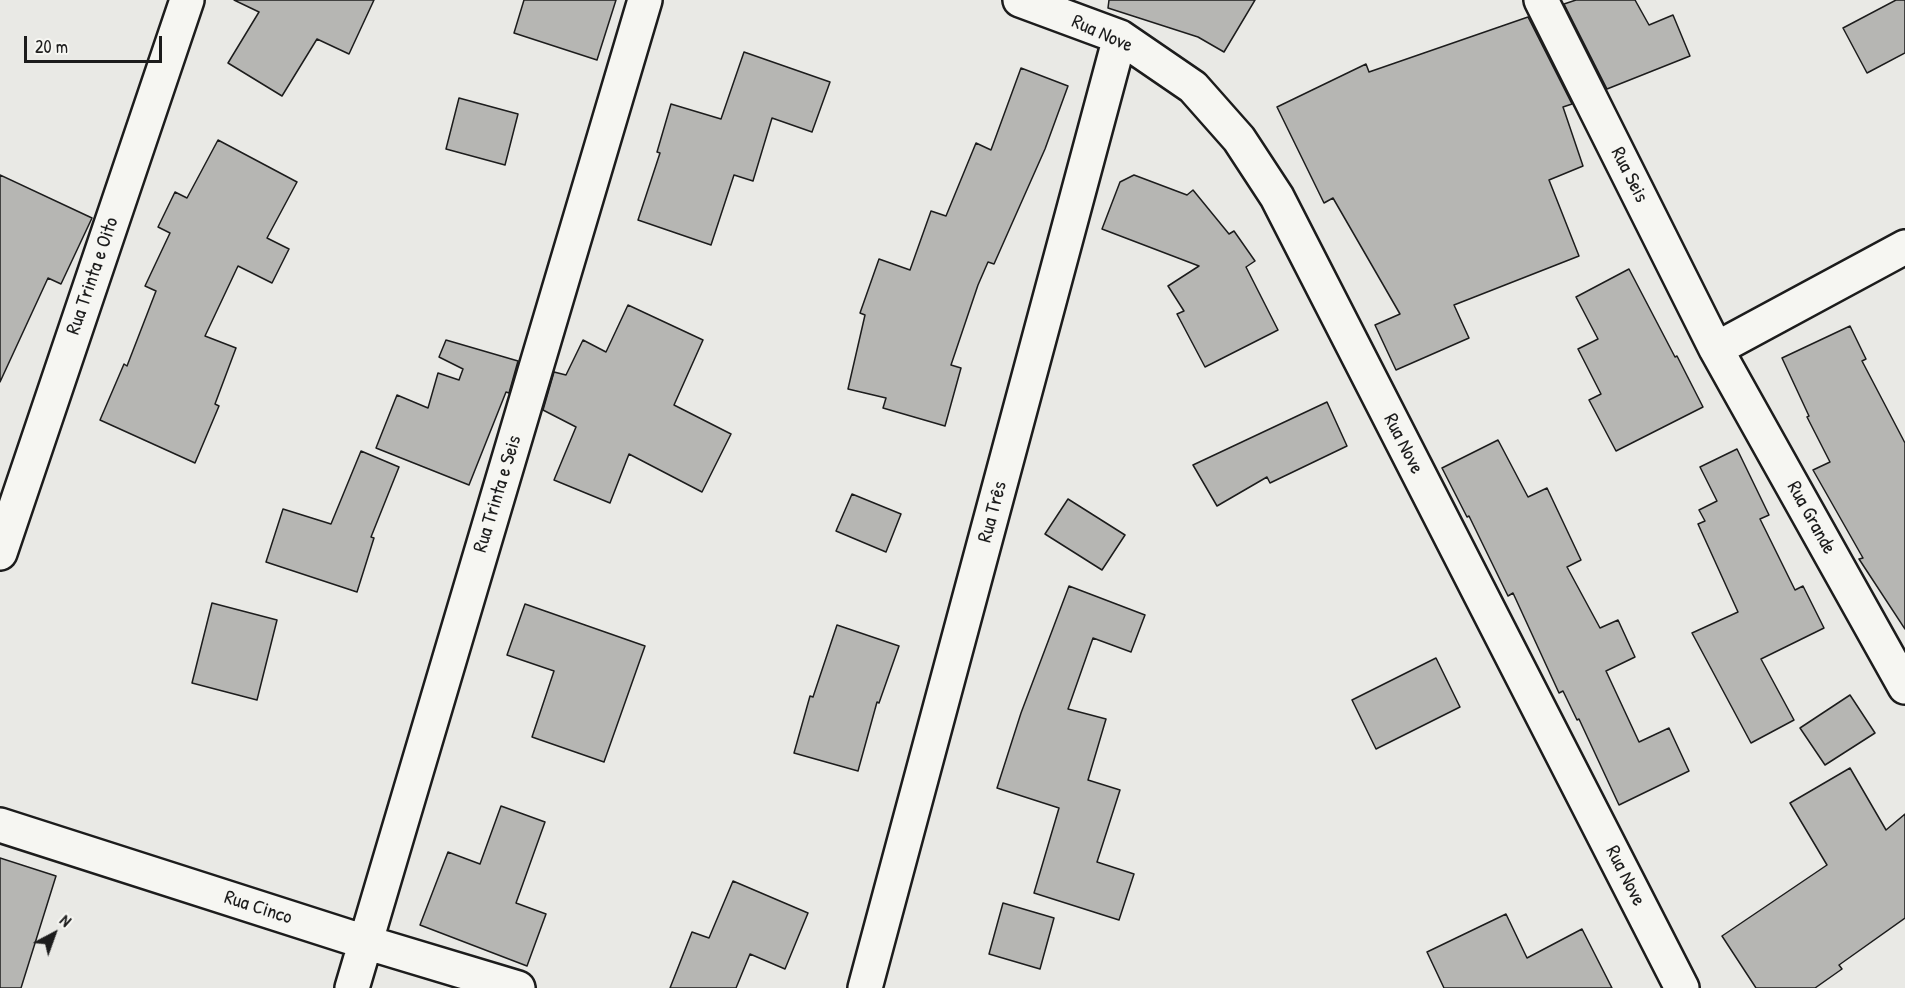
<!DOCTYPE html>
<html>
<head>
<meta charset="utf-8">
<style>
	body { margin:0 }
	#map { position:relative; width:1905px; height:988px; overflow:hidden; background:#e9e9e5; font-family:"Patrick Hand",sans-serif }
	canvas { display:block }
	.north { position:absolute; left:24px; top:904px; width:60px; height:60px; -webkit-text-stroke:4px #f6f6f2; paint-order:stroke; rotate:41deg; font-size:16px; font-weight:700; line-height:24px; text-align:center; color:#1c1c1c }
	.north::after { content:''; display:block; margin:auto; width:21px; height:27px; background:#1c1c1c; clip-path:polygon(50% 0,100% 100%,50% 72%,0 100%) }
	.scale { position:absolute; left:24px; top:36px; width:138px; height:27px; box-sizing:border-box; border:3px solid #1c1c1c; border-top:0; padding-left:8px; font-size:18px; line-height:21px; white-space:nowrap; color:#1c1c1c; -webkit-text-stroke:4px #f6f6f2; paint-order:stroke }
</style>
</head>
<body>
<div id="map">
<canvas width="1905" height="988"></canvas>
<div class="north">N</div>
<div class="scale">20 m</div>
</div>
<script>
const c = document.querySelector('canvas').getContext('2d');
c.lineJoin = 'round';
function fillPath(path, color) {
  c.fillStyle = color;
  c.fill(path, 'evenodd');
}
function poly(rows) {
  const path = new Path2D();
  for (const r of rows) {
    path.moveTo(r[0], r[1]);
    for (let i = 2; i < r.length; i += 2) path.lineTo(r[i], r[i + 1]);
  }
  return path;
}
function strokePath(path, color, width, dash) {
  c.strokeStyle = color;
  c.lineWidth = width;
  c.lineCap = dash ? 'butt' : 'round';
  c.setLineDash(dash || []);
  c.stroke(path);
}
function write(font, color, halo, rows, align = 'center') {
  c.font = font + ' "Patrick Hand",sans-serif';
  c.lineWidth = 5;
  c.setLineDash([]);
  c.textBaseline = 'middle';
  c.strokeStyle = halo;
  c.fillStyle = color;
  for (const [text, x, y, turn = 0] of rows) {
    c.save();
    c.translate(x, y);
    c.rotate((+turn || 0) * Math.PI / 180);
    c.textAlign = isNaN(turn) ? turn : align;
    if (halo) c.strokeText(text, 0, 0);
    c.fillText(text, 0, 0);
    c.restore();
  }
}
const building = poly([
	[234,0,374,0,349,54,317,39,282,96,228,63,259,12,234,0],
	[524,0,616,0,597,60,514,33,524,0],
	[1109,0,1255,0,1224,52,1198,37,1108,8,1109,0],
	[1576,0,1635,0,1649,25,1673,15,1690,56,1607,89,1564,4,1576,0],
	[1896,0,1905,0,1905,53,1867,73,1843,28,1896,0],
	[1528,17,1572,104,1563,107,1583,166,1549,180,1579,256,1454,305,1469,338,1396,370,1375,325,1400,314,1333,198,1324,203,1277,107,1366,64,1369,72,1528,17],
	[744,52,830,82,812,132,772,118,753,181,734,175,711,245,638,220,660,153,657,152,671,104,721,119,744,52],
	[1021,68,1068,86,1045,149,994,264,988,262,978,285,951,365,961,368,945,426,883,408,886,398,848,389,865,315,860,313,879,259,910,270,931,211,946,216,976,143,991,150,1021,68],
	[459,98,518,114,505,165,446,149,459,98],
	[218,140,297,182,267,238,289,249,272,283,238,266,205,336,236,348,215,404,219,406,195,463,100,420,124,364,127,366,156,291,145,286,170,233,158,227,175,192,187,198,218,140],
	[0,175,92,218,61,284,48,278,0,382,0,175],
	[1134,175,1187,195,1193,190,1229,234,1234,231,1255,261,1246,267,1278,330,1205,367,1177,314,1184,311,1168,286,1199,266,1102,229,1120,182,1134,175],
	[1629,269,1675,357,1677,356,1703,407,1616,451,1589,400,1601,394,1578,349,1598,339,1576,297,1629,269],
	[628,305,703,340,674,405,731,434,702,492,629,454,610,503,554,480,576,427,543,410,554,372,566,375,583,340,606,352,628,305],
	[1850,326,1866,359,1862,361,1905,443,1905,629,1859,559,1863,558,1813,470,1830,462,1807,417,1809,416,1782,358,1850,326],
	[446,340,518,361,509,393,506,392,469,485,376,448,397,395,428,408,438,373,459,380,463,369,439,357,446,340],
	[1327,402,1347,446,1270,483,1267,477,1217,506,1193,465,1327,402],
	[1498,440,1528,497,1547,488,1581,560,1567,567,1600,628,1618,620,1635,657,1606,671,1639,742,1669,728,1689,771,1619,805,1579,719,1577,720,1563,691,1559,693,1513,593,1508,596,1469,516,1467,517,1442,468,1498,440],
	[1737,449,1769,515,1760,519,1795,590,1803,586,1824,628,1761,659,1794,720,1751,743,1692,633,1738,612,1698,524,1705,521,1699,510,1717,501,1700,467,1737,449],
	[361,451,399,467,371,537,374,538,357,592,266,562,283,509,331,524,361,451],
	[852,494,901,514,886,552,836,531,852,494],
	[1068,499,1125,535,1102,570,1045,534,1068,499],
	[1069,586,1145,615,1131,652,1093,638,1068,709,1106,719,1088,780,1120,790,1097,862,1134,874,1119,920,1034,893,1059,808,997,788,1021,713,1069,586],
	[212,603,277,620,257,700,192,683,212,603],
	[525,604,645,646,604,762,532,737,554,671,507,655,525,604],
	[837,625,899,646,879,703,877,702,858,771,794,753,810,696,813,697,837,625],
	[1436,658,1460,707,1376,749,1352,700,1436,658],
	[1850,695,1875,733,1825,765,1800,728,1850,695],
	[1850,768,1886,830,1905,814,1905,918,1839,965,1842,969,1815,988,1756,988,1722,936,1827,865,1790,803,1850,768],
	[501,806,545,822,516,903,546,914,527,966,420,925,448,852,480,864,501,806],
	[0,858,56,876,21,988,0,988,0,858],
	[733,881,808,913,785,969,750,954,736,988,670,988,692,932,709,938,733,881],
	[1003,903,1054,918,1040,969,989,954,1003,903],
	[1506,914,1527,958,1582,929,1612,988,1444,988,1427,952,1506,914]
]);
const minor = poly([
	[1020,0,1120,37,1193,87,1239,139,1277,197,1682,988],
	[1541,0,1716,349,1905,687],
	[1716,349,1905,247],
	[0,553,187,0],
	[0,825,365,942,518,988],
	[352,988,645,0],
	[865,988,1120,37]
]);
const streetNames = [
	["Rua Nove",1102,34,24],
	["Rua Seis",1629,175,63],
	["Rua Trinta e Oito",93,276,-71],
	["Rua Nove",1403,444,63],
	["Rua Trinta e Seis",498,494,-73],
	["Rua Três",993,512,-75],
	["Rua Grande",1811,518,61],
	["Rua Nove",1625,876,63],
	["Rua Cinco",258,908,18]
];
fillPath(building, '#b6b6b3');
strokePath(building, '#1c1c1c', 1.5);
strokePath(minor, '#1c1c1c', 38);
strokePath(minor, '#f6f6f2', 33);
write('20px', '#1c1c1c', '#f6f6f2', streetNames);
</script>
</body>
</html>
